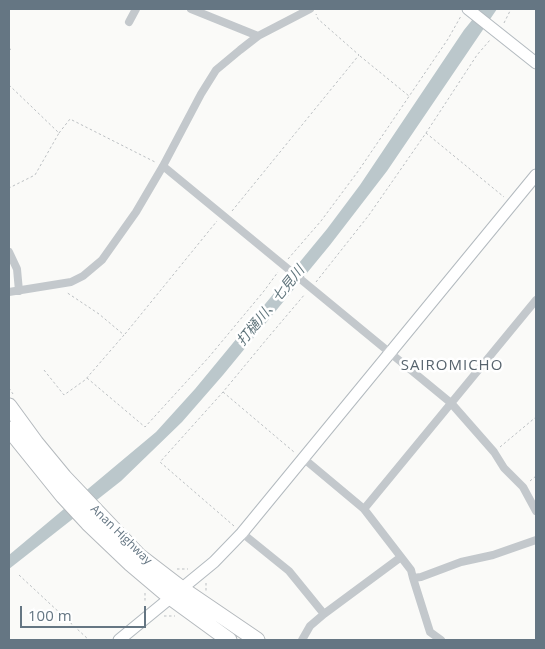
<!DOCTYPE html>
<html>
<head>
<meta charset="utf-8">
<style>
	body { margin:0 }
	#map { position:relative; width:545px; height:649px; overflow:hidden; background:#fafaf8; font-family:"Open Sans",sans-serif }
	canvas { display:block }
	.frame { position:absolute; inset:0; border:10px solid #657683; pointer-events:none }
	.scale { position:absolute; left:20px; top:606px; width:126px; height:22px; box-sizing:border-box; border:2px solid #657683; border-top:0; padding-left:6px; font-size:15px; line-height:18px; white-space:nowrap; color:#657683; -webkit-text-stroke:4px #fff; paint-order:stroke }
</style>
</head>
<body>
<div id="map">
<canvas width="545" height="649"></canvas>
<div class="frame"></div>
<div class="scale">100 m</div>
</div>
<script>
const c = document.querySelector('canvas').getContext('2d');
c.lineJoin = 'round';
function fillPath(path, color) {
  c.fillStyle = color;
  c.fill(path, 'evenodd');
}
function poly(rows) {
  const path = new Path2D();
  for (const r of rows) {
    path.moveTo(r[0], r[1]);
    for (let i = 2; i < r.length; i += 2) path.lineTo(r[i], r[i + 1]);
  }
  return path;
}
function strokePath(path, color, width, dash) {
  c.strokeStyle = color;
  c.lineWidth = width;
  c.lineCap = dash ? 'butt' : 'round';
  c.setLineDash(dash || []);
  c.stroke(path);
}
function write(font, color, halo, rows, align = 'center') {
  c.font = font + ' "Open Sans","Noto Sans JP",sans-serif';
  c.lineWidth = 5;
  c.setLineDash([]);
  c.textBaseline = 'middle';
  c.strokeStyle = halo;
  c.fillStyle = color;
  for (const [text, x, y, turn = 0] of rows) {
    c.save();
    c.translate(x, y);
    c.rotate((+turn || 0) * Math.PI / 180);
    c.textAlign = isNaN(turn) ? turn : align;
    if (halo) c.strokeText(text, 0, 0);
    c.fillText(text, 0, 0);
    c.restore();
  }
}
const water = poly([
	[481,9,497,9,387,171,330,245,223,375,182,422,121,481,9,569,9,555,156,432,195,389,327,229,360,185,464,30]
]);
const path = poly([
	[504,23,511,9],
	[9,50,11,49],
	[360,56,409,96],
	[9,85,59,133,35,175,9,188],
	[59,133,70,119,155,162],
	[426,133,504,197],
	[232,211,359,55,318,19,316,14],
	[288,259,321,221,359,170,448,39,461,16],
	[316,282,369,215,426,133,477,55,490,40],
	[125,334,217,221],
	[44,370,64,395,85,380,124,335,99,314,66,292],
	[87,378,145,427,209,357,264,291,278,272],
	[9,388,13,394],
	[223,392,294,452],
	[500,447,536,417],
	[530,481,536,476],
	[234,526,160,462,223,392,266,340,305,294],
	[177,569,188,569],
	[19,575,89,640],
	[206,583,206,592],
	[145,593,145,602],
	[164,616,175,616]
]);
const street = poly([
	[191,9,258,36],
	[129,22,136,9],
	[163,166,451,403,494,452,504,468,523,487,536,511],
	[9,252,17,269,19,291],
	[9,292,71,282,83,276,102,260,136,212,163,166,201,94,216,70,240,50,258,36,310,9],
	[303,458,364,509,411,570,413,578,421,577,461,562,493,555,536,540],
	[364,509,536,300],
	[242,533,289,571,324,614],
	[413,578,430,632,441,640],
	[302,640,310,626,324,614,401,557]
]);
const secondary = poly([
	[468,9,536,63],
	[119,640,214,562,242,533,536,175]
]);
const highway = poly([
	[9,406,36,443,64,477,139,556,182,589,257,640],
	[9,429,63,496,88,523,131,564,170,597,229,640]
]);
const streetNames = [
	["Anan Highway",121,535,44]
];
const waterNames = [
	["打樋川、七見川",271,306,-51]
];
const quarterNames = [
	["SAIROMICHO",452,366]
];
fillPath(water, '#bbc7cb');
strokePath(secondary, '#b3babf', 13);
strokePath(highway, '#b4b9bd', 17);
strokePath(path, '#bbbfc2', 1, [2.5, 2.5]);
strokePath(street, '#c3c8cc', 8);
strokePath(secondary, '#fff', 11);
strokePath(highway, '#fff', 15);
write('12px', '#657683', '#fff', streetNames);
write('italic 14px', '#60757c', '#fff', waterNames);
c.letterSpacing = '1px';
write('15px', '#57646e', '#fff', quarterNames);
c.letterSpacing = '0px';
</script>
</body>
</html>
